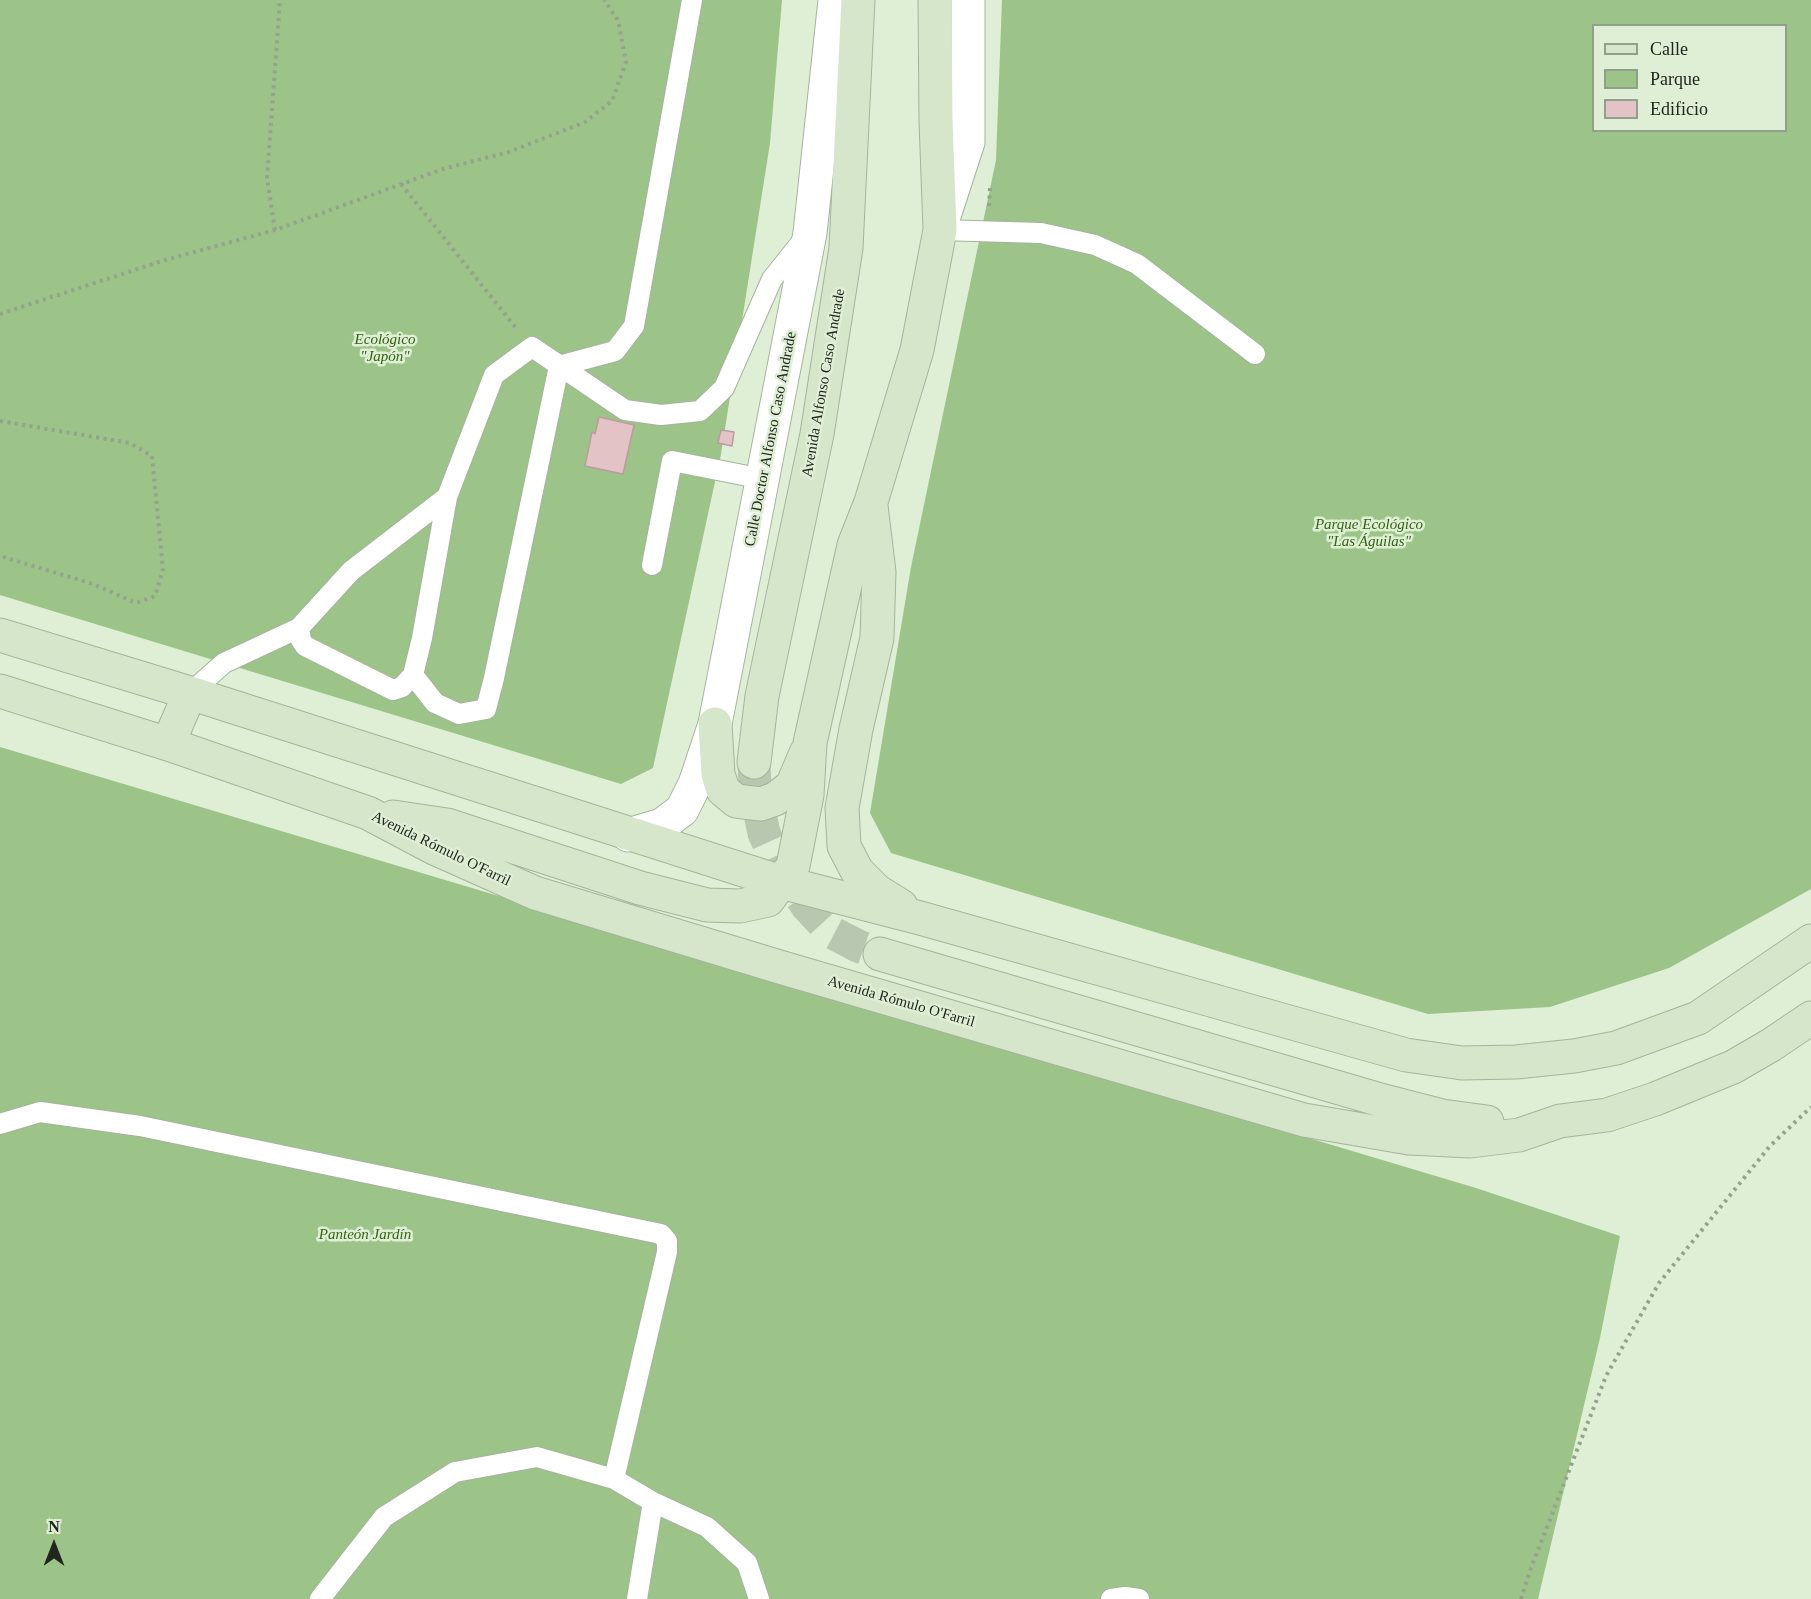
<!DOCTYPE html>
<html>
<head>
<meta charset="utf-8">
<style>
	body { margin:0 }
	#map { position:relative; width:1811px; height:1599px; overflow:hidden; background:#deefd5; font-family:Georgia,serif }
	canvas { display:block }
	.legend { position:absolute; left:1592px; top:24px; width:195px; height:108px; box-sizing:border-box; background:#deefd5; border:2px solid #929f8c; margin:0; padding:8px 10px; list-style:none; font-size:18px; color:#21271e }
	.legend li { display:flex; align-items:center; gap:12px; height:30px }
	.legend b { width:30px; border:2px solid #929f8c }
	.north { position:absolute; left:24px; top:1515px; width:60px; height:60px; -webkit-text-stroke:4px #deefd5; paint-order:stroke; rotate:0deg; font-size:16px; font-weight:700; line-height:24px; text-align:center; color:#21271e }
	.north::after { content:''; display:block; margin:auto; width:21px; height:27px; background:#21271e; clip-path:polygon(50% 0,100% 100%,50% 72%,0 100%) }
</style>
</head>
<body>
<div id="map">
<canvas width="1811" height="1599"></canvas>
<ul class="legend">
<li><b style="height:8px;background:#d5e6ca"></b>Calle</li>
<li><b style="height:16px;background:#9cc388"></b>Parque</li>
<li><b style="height:16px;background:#e4c3c6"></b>Edificio</li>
</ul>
<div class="north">N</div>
</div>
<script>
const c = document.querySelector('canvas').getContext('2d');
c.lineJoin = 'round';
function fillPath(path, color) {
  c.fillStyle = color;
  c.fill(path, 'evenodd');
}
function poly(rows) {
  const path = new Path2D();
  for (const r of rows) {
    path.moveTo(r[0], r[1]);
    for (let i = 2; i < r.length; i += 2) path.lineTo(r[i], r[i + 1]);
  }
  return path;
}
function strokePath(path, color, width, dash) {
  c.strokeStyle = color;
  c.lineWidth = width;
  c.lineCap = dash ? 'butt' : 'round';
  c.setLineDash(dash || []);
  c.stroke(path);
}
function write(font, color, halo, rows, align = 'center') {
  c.font = font + ' Georgia,serif';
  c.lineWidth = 5;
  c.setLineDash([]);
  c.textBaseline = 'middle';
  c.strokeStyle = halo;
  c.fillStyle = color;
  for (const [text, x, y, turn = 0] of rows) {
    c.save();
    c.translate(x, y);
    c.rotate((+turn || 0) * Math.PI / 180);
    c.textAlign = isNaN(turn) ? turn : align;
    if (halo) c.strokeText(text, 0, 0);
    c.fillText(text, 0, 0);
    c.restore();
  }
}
const green = poly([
	[0,0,782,0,770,143,721,454,653,768,621,784,0,595],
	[1002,0,1811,0,1811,889,1669,968,1550,1007,1428,1014,891,853,870,813,911,567,996,160],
	[1594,26,1786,26,1786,130,1594,130],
	[0,747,1476,1188,1620,1236,1600,1338,1538,1599,0,1599]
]);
const building = poly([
	[599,417,634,425,623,474,585,466,592,432,595,434,599,417],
	[721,430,734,432,732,446,718,443,721,430]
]);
const secondaryTunnel = poly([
	[754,762,755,790,764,833,777,862,807,906,831,932,858,946,880,954]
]);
const path = poly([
	[401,184,516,328],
	[989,206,990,187],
	[275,230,267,178,280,0],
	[0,314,165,260,275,230,446,168,509,152,585,122,612,101,626,62,618,20,604,0],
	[0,421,130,443,152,456,163,570,155,596,136,603,93,584,0,556],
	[1521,1599,1531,1568,1606,1376,1659,1283,1770,1146,1811,1107]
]);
const service = poly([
	[940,230,1041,233,1095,245,1137,264,1255,354],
	[447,497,351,571,299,628,301,640,305,646,393,690,402,687,413,675,422,638,447,497,494,375,532,347,625,410,661,415,700,411,724,388,772,279,804,239],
	[652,565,672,461,763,479],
	[413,675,435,703,459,714,486,709,494,678,559,366,615,351,634,326,692,0],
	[190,693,224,663,299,628],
	[0,1124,40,1112,140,1126,661,1234,667,1241,667,1252,614,1479],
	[320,1599,384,1517,455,1472,537,1457,614,1479,653,1502,707,1527,747,1563,759,1599],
	[637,1599,653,1502],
	[1111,1599,1125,1597,1139,1599]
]);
const tertiary = poly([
	[941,225,968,142,968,0],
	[628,835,662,825,682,810,695,784,715,724,810,233,835,0]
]);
const secondary = poly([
	[871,506,879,572,877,638,856,729,842,808,844,846,857,871,877,891,901,906],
	[0,635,190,693,781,882,920,918,1406,1055,1462,1063,1516,1062,1574,1056,1616,1048,1698,1018,1811,941],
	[0,691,168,744,368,813,434,848,535,893,783,968,1304,1120,1409,1138,1470,1141,1519,1135,1560,1121,1607,1115,1655,1099,1733,1067,1771,1045,1811,1018],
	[715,724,718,774,723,790,736,801,761,804,775,799,792,786,806,753],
	[168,744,190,693],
	[754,762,762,696,817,434,846,248,858,0],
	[393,817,447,825,640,888,707,905,740,906,768,900,793,866,807,795,810,743,854,545,871,502,917,350,940,230,936,121,935,0],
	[880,954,1384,1101,1442,1116,1487,1122]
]);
const parkNames = [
	["Ecológico",385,340],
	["\"Japón\"",385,357],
	["Parque Ecológico",1369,525],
	["\"Las Águilas\"",1369,542],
	["Panteón Jardín",365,1235]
];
const streetNames = [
	["Avenida Alfonso Caso Andrade",824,383,-80],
	["Calle Doctor Alfonso Caso Andrade",771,439,-79],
	["Avenida Rómulo O'Farril",441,849,26],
	["Avenida Rómulo O'Farril",901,1002,16]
];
fillPath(green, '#9cc388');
fillPath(building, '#e4c3c6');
strokePath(building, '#bc9c9f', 1.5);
strokePath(secondaryTunnel, '#b8c7b0', 33, [33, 16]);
strokePath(service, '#a4b49c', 22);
strokePath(tertiary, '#a4b49c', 35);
strokePath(secondary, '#a4b49c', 35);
strokePath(path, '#95a28e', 4, [3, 4.5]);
strokePath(service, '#fff', 20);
strokePath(tertiary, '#fff', 33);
strokePath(secondary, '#d5e6ca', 33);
write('italic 15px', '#356312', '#deefd5', parkNames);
write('15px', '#21271e', '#deefd5', streetNames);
</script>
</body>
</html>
